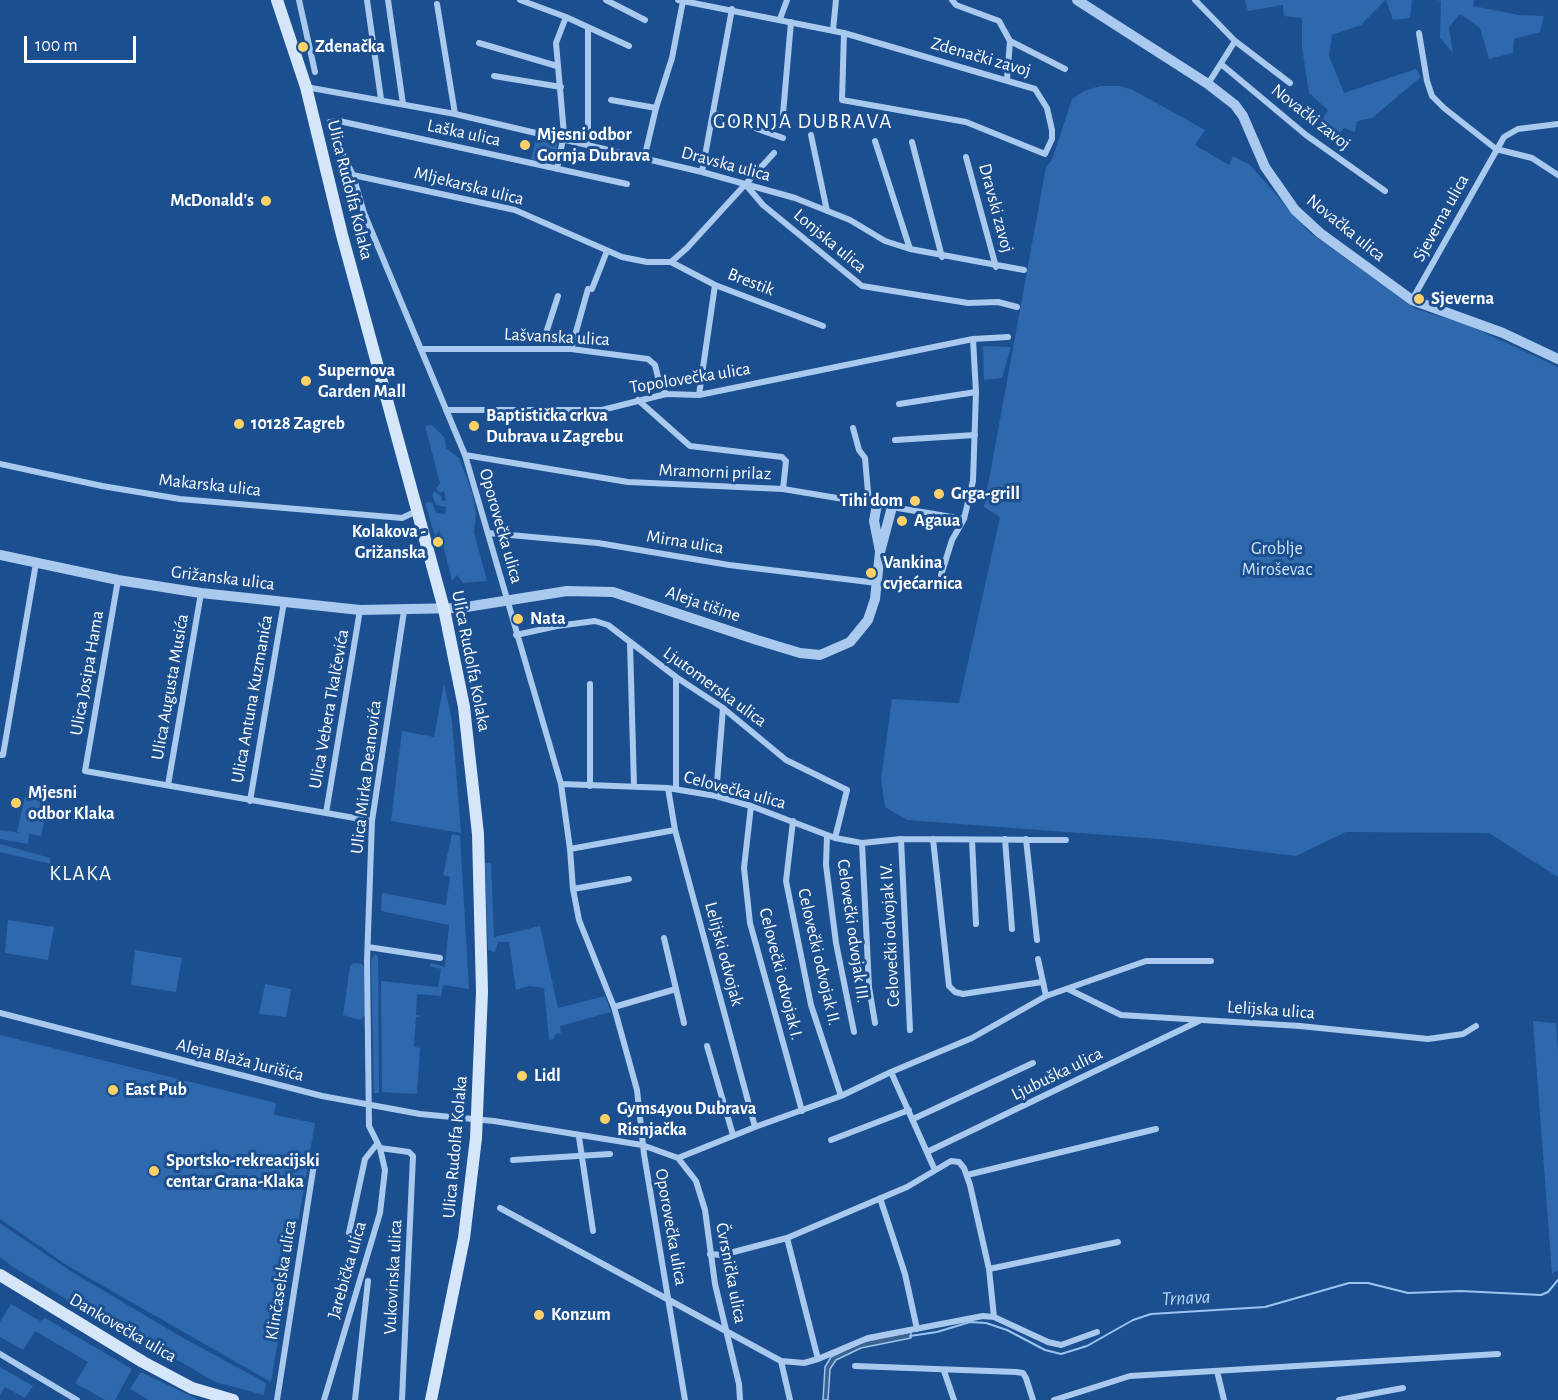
<!DOCTYPE html>
<html>
<head>
<meta charset="utf-8">
<style>
	body { margin:0 }
	#map { position:relative; width:1558px; height:1400px; overflow:hidden; background:#1b4f8f; font-family:"Alegreya Sans",sans-serif }
	canvas { display:block }
	.scale { position:absolute; left:24px; top:36px; width:112px; height:27px; box-sizing:border-box; border:3px solid #fff; border-top:0; padding-left:8px; font-size:18px; line-height:21px; white-space:nowrap; color:#fff; -webkit-text-stroke:4px #1b4f8f; paint-order:stroke }
</style>
</head>
<body>
<div id="map">
<canvas width="1558" height="1400"></canvas>
<div class="scale">100 m</div>
</div>
<script>
const c = document.querySelector('canvas').getContext('2d');
c.lineJoin = 'round';
function fillPath(path, color) {
  c.fillStyle = color;
  c.fill(path, 'evenodd');
}
function poly(rows) {
  const path = new Path2D();
  for (const r of rows) {
    path.moveTo(r[0], r[1]);
    for (let i = 2; i < r.length; i += 2) path.lineTo(r[i], r[i + 1]);
  }
  return path;
}
function strokePath(path, color, width, dash) {
  c.strokeStyle = color;
  c.lineWidth = width;
  c.lineCap = dash ? 'butt' : 'round';
  c.setLineDash(dash || []);
  c.stroke(path);
}
function write(font, color, halo, rows, align = 'center') {
  c.font = font + ' "Alegreya Sans",sans-serif';
  c.lineWidth = 6;
  c.setLineDash([]);
  c.textBaseline = 'middle';
  c.strokeStyle = halo;
  c.fillStyle = color;
  for (const [text, x, y, turn = 0] of rows) {
    c.save();
    c.translate(x, y);
    c.rotate((+turn || 0) * Math.PI / 180);
    c.textAlign = isNaN(turn) ? turn : align;
    if (halo) c.strokeText(text, 0, 0);
    c.fillText(text, 0, 0);
    c.restore();
  }
}
const green = poly([
	[1245,0,1385,0,1361,25,1332,35,1329,56,1344,93,1416,69,1421,77,1372,118,1357,121,1355,132,1344,128,1338,136,1316,131,1328,110,1309,93,1302,47,1302,18,1284,16,1283,5,1248,11],
	[1386,0,1412,0,1410,18,1393,20],
	[1437,0,1474,0,1473,6,1519,15,1544,16,1540,32,1514,39,1513,53,1489,59,1480,28,1460,14,1449,27,1453,53,1440,38,1441,1],
	[1100,86,1120,86,1133,90,1205,130,1195,145,1229,165,1233,156,1250,165,1308,231,1416,309,1470,326,1558,367,1558,877,1489,833,1346,832,1296,856,1159,839,907,820,885,807,881,779,892,699,959,703,1000,517,984,507,1046,167,1052,160,1072,99,1084,91],
	[536,138,558,142,553,164,531,159],
	[983,346,1011,347,1002,378,984,380],
	[432,425,445,438,446,448,459,458,472,492,476,514,474,532,487,581,463,583,457,575,452,581,439,530,435,536,425,503,432,502,436,513,445,514,446,507,436,505,432,495,434,491,441,496,442,501,446,500,444,491,440,493,436,489,440,483,425,426],
	[444,683,452,721,461,833,391,821,402,731,434,737],
	[28,784,51,788,41,836,29,834,28,844,0,839,0,830,20,833,17,832],
	[452,834,460,836,469,989,443,985,441,996,417,994,416,1015,422,1016,416,1017,414,1047,420,1048,417,1094,382,1092,381,981,438,987,441,969,430,966,431,963,445,967,449,925,381,911,382,893,446,905,450,877,443,875],
	[0,844,50,858,51,864,0,852],
	[485,863,491,863,494,937,540,926,558,1008,605,996,611,1012,560,1026,561,1033,555,1034,554,1039,549,1040,544,988,529,986,516,990,509,942,498,942,495,952,488,950],
	[8,920,54,927,48,960,5,953],
	[135,950,182,958,176,992,131,985],
	[375,954,378,956,379,1093,374,1093,371,960],
	[354,963,362,964,364,968,365,1015,360,1020,343,1015,350,966],
	[265,984,291,989,286,1017,259,1014],
	[1533,1021,1556,1023,1558,1051,1558,1270,1552,1274],
	[0,1035,276,1103,274,1115,315,1123,271,1382,68,1266,0,1219],
	[0,1223,69,1270,178,1335,266,1383,264,1395,215,1382,150,1344,123,1333,13,1267,0,1257],
	[11,1304,40,1321,45,1318,132,1369,115,1400,105,1400,75,1383,88,1362,35,1331,23,1350,0,1337,0,1322],
	[0,1367,33,1386,25,1398,5,1387,0,1395],
	[141,1372,199,1400,149,1400,130,1389]
]);
const water = poly([
	[911,1332,911,1338,861,1348,836,1360,830,1369,828,1400,823,1400,825,1367,831,1357,862,1342,911,1332]
]);
const stream = poly([
	[910,1336,937,1332,970,1322,986,1323,1007,1330,1045,1350,1061,1354,1087,1346,1133,1320,1151,1314,1265,1307,1349,1283,1368,1283,1408,1293,1461,1291,1541,1295,1548,1292,1558,1280]
]);
const minor = poly([
	[299,0,315,72],
	[367,0,381,99],
	[388,0,403,104],
	[520,0,566,17,629,46],
	[606,0,645,20],
	[678,0,844,33,1035,89,1047,108,1052,130,1052,139,1045,154,966,122,842,100,844,33],
	[952,0,956,5,999,21,1010,41,1007,79],
	[1195,0,1235,41,1290,83],
	[437,4,455,114],
	[780,19,787,0],
	[833,30,836,0],
	[1419,33,1427,81,1432,96,1444,108,1496,149,1532,158,1558,175],
	[1010,41,1065,69],
	[479,43,557,66],
	[1221,64,1306,135,1385,191],
	[494,76,561,87],
	[1208,84,1235,41],
	[306,87,455,114,702,172,795,198,850,220,885,241,910,249,1024,270],
	[611,100,656,108],
	[715,114,783,138],
	[783,114,791,22],
	[811,135,827,211],
	[875,141,910,249],
	[912,142,942,257],
	[588,145,588,27],
	[966,157,996,267],
	[644,159,656,108,672,58,683,1],
	[557,169,564,134,556,43,566,17],
	[702,172,732,9],
	[353,175,515,210,622,257,647,262,671,262,715,285,823,326],
	[627,184,339,121,330,122,331,131,353,175,364,213,465,455,561,784,570,849,573,889,579,920,614,1007,637,1090,644,1154,685,1400],
	[746,185,763,205,862,286,968,303,998,302,1017,307],
	[671,262,687,248,774,153],
	[592,289,607,251],
	[558,296,546,333,572,344],
	[1412,300,1504,137,1518,129,1558,124],
	[572,346,588,289],
	[423,349,571,349,648,359,655,365,659,381,666,394],
	[699,395,715,285],
	[638,400,690,446,782,457,786,461,783,489],
	[899,404,976,392],
	[446,410,602,410,666,394,699,395,973,339,1008,337],
	[853,428,859,450,865,458,869,503],
	[895,440,975,435],
	[465,455,628,482,783,489,964,519],
	[0,464,102,486,180,499,402,518,417,511],
	[488,533,598,543,729,565,877,583],
	[941,575,952,540,964,519,973,481,976,392,973,339],
	[118,580,85,771,372,821],
	[516,635,557,626,595,621,608,625,676,677,723,708,786,760,847,790,835,838],
	[630,643,634,786],
	[676,677,676,789],
	[590,684,590,786],
	[0,755,3,755,36,563],
	[561,784,668,788,716,796,751,806,835,838,862,843,901,839,1066,840],
	[168,785,201,593],
	[668,788,675,830,755,1127],
	[716,796,723,708],
	[250,801,284,602],
	[751,806,744,868,750,923,802,1111],
	[326,813,360,610],
	[793,821,786,881,811,1005,841,1096],
	[827,835,826,865,836,943,854,1032],
	[901,839,910,1030],
	[933,839,949,986,955,992,963,994,1042,982],
	[1005,839,1012,929],
	[1026,839,1037,940],
	[972,840,976,924],
	[862,843,869,987,875,1023],
	[570,849,675,830],
	[573,889,629,879],
	[664,938,684,1023],
	[368,947,440,958],
	[1038,959,1046,996],
	[1068,989,1121,1015,1300,1026,1428,1039,1463,1034,1476,1026],
	[614,1007,676,989],
	[0,1013,322,1096,420,1114,494,1121,642,1145,678,1158,755,1127,841,1096,891,1072,972,1038,1046,996,1146,961,1211,961],
	[707,1046,733,1135],
	[891,1072,934,1168],
	[913,1119,1033,1063],
	[579,1137,593,1231],
	[831,1140,909,1110],
	[927,1152,1199,1021],
	[678,1158,696,1181,705,1210,715,1284,739,1384,740,1400],
	[513,1160,610,1154],
	[967,1175,1156,1129],
	[880,1198,905,1274,917,1329],
	[500,1208,781,1361],
	[349,1233,365,1159,377,1144],
	[787,1238,818,1359,868,1338,983,1316,994,1317,1048,1342,1061,1345,1097,1332],
	[710,1254,722,1255,787,1238,907,1187,951,1161,959,1162,964,1168,970,1185,989,1269,994,1317],
	[989,1269,1118,1242],
	[0,1354,77,1400],
	[855,1366,1016,1372,1023,1373,1026,1378,1033,1400],
	[944,1371,954,1400],
	[1217,1371,1224,1400],
	[277,1400,314,1164],
	[324,1400,380,1213,385,1170,380,1148],
	[355,1400,368,1281],
	[402,1400,413,1156,409,1152,380,1148,369,1126,367,961,372,821,404,611],
	[790,1400,781,1361,804,1363,818,1359],
	[1054,1400,1130,1376,1498,1354],
	[1339,1400,1403,1388]
]);
const tertiary = poly([
	[1077,0,1208,84,1235,105,1243,116,1265,167,1295,210,1320,233,1412,300,1503,333,1558,359],
	[877,504,874,521,880,551],
	[0,555,118,580,201,593,360,610,460,608,567,591,613,592,757,640,800,653,820,655,850,642,868,620,875,599,880,552,892,507]
]);
const secondary = poly([
	[277,0,306,87,342,235,444,609,464,707,469,753,478,834,482,992,476,1138,464,1238,431,1400],
	[0,1275,143,1362,192,1388,233,1400]
]);
const markers = [
	[303,47,6,"#ffd166"],
	[525,145,6,"#ffd166"],
	[266,201,6,"#ffd166"],
	[1419,299,6,"#ffd166"],
	[306,381,6,"#ffd166"],
	[239,424,6,"#ffd166"],
	[474,426,6,"#ffd166"],
	[939,494,6,"#ffd166"],
	[915,501,6,"#ffd166"],
	[902,521,6,"#ffd166"],
	[438,542,6,"#ffd166"],
	[871,573,6,"#ffd166"],
	[518,619,6,"#ffd166"],
	[16,803,6,"#ffd166"],
	[522,1076,6,"#ffd166"],
	[113,1090,6,"#ffd166"],
	[605,1119,6,"#ffd166"],
	[154,1171,6,"#ffd166"],
	[539,1315,6,"#ffd166"]
];
const poiNames = [
	["Zdenačka",315,47],
	["Mjesni odbor",537,135],
	["Gornja Dubrava",537,156],
	["McDonald's",254,201,"right"],
	["Sjeverna",1431,299],
	["Supernova",318,371],
	["Garden Mall",318,392],
	["Baptistička crkva",486,416],
	["Dubrava u Zagrebu",486,437],
	["10128 Zagreb",251,424],
	["Grga-grill",951,494],
	["Tihi dom",903,501,"right"],
	["Agaua",914,521],
	["Kolakova -",426,532,"right"],
	["Grižanska",426,553,"right"],
	["Vankina",883,563],
	["cvjećarnica",883,584],
	["Nata",530,619],
	["Mjesni",28,793],
	["odbor Klaka",28,814],
	["Lidl",534,1076],
	["East Pub",125,1090],
	["Gyms4you Dubrava",617,1109],
	["Risnjačka",617,1130],
	["Sportsko-rekreacijski",166,1161],
	["centar Grana-Klaka",166,1182],
	["Konzum",551,1315]
];
const streetNames = [
	["Zdenački zavoj",981,57,16],
	["Novački zavoj",1311,117,38],
	["Laška ulica",464,133,12],
	["Dravska ulica",726,164,15],
	["Mljekarska ulica",469,186,14],
	["Ulica Rudolfa Kolaka",350,190,76],
	["Dravski zavoj",996,208,75],
	["Sjeverna ulica",1441,218,-61],
	["Novačka ulica",1346,228,39],
	["Lonjska ulica",830,241,40],
	["Brestik",751,282,21],
	["Lašvanska ulica",557,337,3],
	["Topolovečka ulica",690,378,-9],
	["Mramorni prilaz",715,472,2],
	["Makarska ulica",210,485,6],
	["Oporovečka ulica",501,526,74],
	["Mirna ulica",685,542,9],
	["Grižanska ulica",223,578,7],
	["Aleja tišine",703,604,19],
	["Ulica Rudolfa Kolaka",471,661,79],
	["Ulica Josipa Hama",87,673,-80],
	["Ulica Augusta Musića",170,687,-80],
	["Ljutomerska ulica",715,687,36],
	["Ulica Antuna Kuzmanića",252,699,-80],
	["Ulica Vebera Tkalčevića",329,709,-80],
	["Ulica Mirka Deanovića",366,777,-83],
	["Celovečka ulica",735,790,15],
	["Celovečki odvojak III.",853,931,82],
	["Celovečki odvojak IV.",890,935,-93],
	["Lelijski odvojak",724,954,75],
	["Celovečki odvojak II.",819,957,77],
	["Celovečki odvojak I.",781,974,76],
	["Lelijska ulica",1271,1010,4],
	["Aleja Blaža Jurišića",240,1060,14],
	["Ljubuška ulica",1057,1074,-26],
	["Ulica Rudolfa Kolaka",455,1147,-85],
	["Oporovečka ulica",671,1227,80],
	["Jarebička ulica",347,1270,-74],
	["Čvrsnička ulica",731,1273,79],
	["Vukovinska ulica",393,1277,-87],
	["Klinčaselska ulica",281,1280,-81],
	["Dankovečka ulica",123,1328,30]
];
const parkNames = [
	["Groblje",1277,549],
	["Miroševac",1277,570]
];
const waterNames = [
	["Trnava",1186,1298,-3]
];
const quarterNames = [
	["GORNJA DUBRAVA",803,122],
	["KLAKA",81,874]
];
fillPath(green, '#2e69ad');
fillPath(water, '#3c6290');
strokePath(water, '#9cc4f0', 1.5);
strokePath(stream, '#9cc4f0', 2);
strokePath(minor, '#a9c9ee', 6);
strokePath(tertiary, '#a9c9ee', 10);
strokePath(secondary, '#d6e6fa', 12);
for (const [x, y, r, color] of markers) {
  const dot = new Path2D();
  dot.arc(x, y, r, 0, 2 * Math.PI);
  c.fillStyle = color;
  c.fill(dot);
  strokePath(dot, '#1b4f8f', 2);
}
write('bold 18px', '#fff', '#1b4f8f', poiNames, 'left');
write('18px', '#fff', '#1b4f8f', streetNames);
write('18px', '#cfe3fa', '#1b4f8f', parkNames);
write('italic 20px', '#b5d3f5', '#1b4f8f', waterNames);
c.letterSpacing = '1.5px';
write('21px', '#fff', '#1b4f8f', quarterNames);
c.letterSpacing = '0px';
</script>
</body>
</html>
